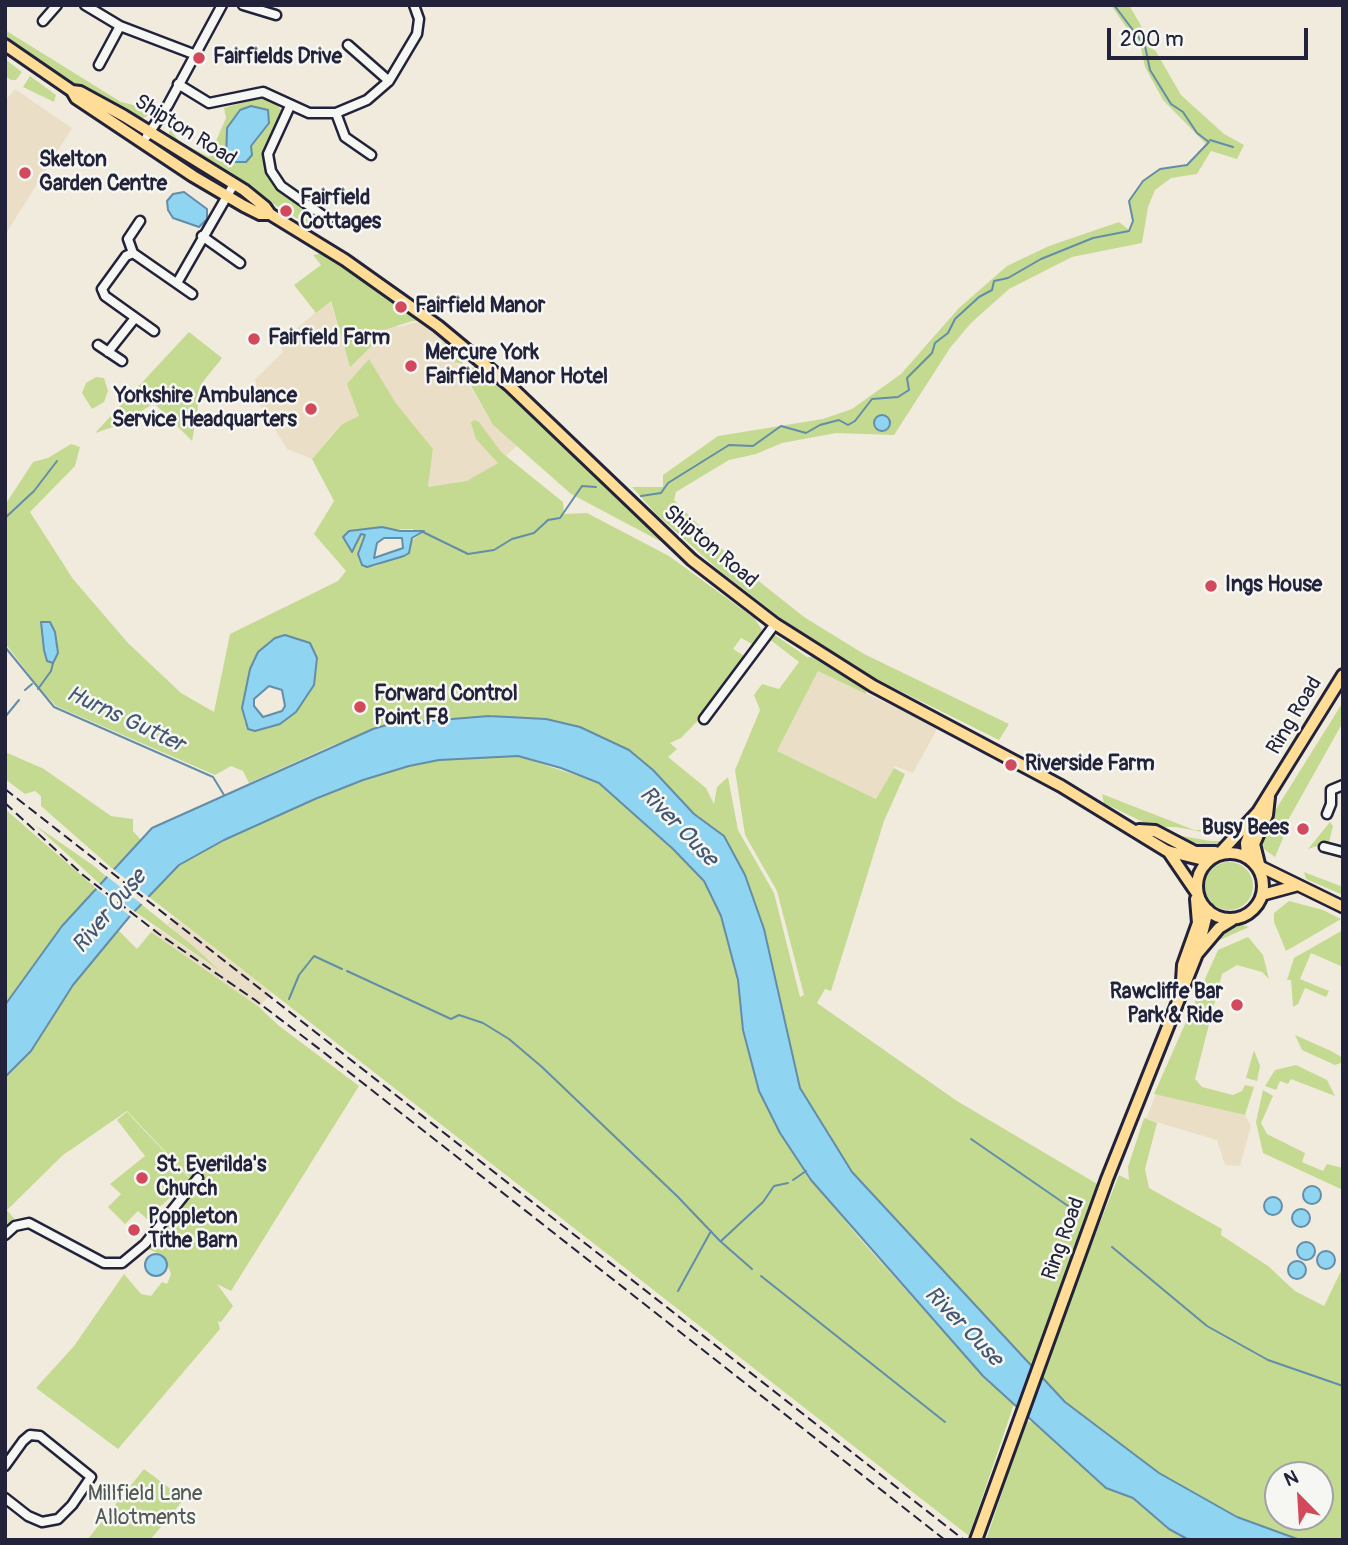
<!DOCTYPE html>
<html>
<head>
<meta charset="utf-8">
<style>
	body { margin:0 }
	#map { position:relative; width:1348px; height:1545px; overflow:hidden; background:#f1ebde; font-family:Pangolin,sans-serif }
	canvas { display:block }
	.frame { position:absolute; inset:0; border:7px solid #22223b; pointer-events:none }
	.north { position:absolute; left:1264px; top:1461px; width:70px; height:70px; box-sizing:border-box; background:#f6f6f2; border:2px solid #a1a1a9; border-radius:50%; rotate:336deg; font-size:19px; font-weight:700; line-height:28px; text-align:center; color:#22223b }
	.north::after { content:''; display:block; margin:auto; width:24px; height:32px; background:#d1495b; clip-path:polygon(50% 0,100% 100%,50% 72%,0 100%) }
	.scale { position:absolute; left:1107px; top:28px; width:201px; height:32px; box-sizing:border-box; border:4px solid #22223b; border-top:0; padding-left:9px; font-size:21px; line-height:24px; white-space:nowrap; color:#22223b; -webkit-text-stroke:5px #f6f6f2; paint-order:stroke }
</style>
</head>
<body>
<div id="map">
<canvas width="1348" height="1545"></canvas>
<div class="frame"></div>
<div class="north">N</div>
<div class="scale">200 m</div>
</div>
<script>
const c = document.querySelector('canvas').getContext('2d');
c.lineJoin = 'round';
function fillPath(path, color) {
  c.fillStyle = color;
  c.fill(path, 'evenodd');
}
function poly(rows) {
  const path = new Path2D();
  for (const r of rows) {
    if (r.length === 3) {
      path.moveTo(r[0] + r[2], r[1]);
      path.arc(r[0], r[1], r[2], 0, 2 * Math.PI);
      continue;
    }
    path.moveTo(r[0], r[1]);
    for (let i = 2; i < r.length; i += 2) path.lineTo(r[i], r[i + 1]);
  }
  return path;
}
function strokePath(path, color, width, dash) {
  c.strokeStyle = color;
  c.lineWidth = width;
  c.lineCap = dash ? 'butt' : 'round';
  c.setLineDash(dash || []);
  c.stroke(path);
}
function write(font, color, halo, rows, align = 'center') {
  c.font = font + ' Pangolin,sans-serif';
  c.lineWidth = 5;
  c.setLineDash([]);
  c.textBaseline = 'middle';
  c.strokeStyle = halo;
  c.fillStyle = color;
  for (const [text, x, y, turn = 0] of rows) {
    c.save();
    c.translate(x, y);
    c.rotate((+turn || 0) * Math.PI / 180);
    c.textAlign = isNaN(turn) ? turn : align;
    if (halo) c.strokeText(text, 0, 0);
    c.fillText(text, 0, 0);
    c.restore();
  }
}
const built = poly([
	[15,89,72,128,5,235,5,101],
	[330,300,350,366,382,336,381,331,393,325,399,327,420,321,438,332,493,425,517,446,491,469,464,483,428,487,433,449,395,402,341,424,312,459,287,449,259,404,255,379,283,352,280,343],
	[818,671,938,727,913,773,895,766,876,799,777,751],
	[174,917,272,993,259,1007,151,932,155,927,215,968,167,924],
	[1156,1094,1245,1115,1251,1126,1240,1166,1225,1165,1217,1140,1146,1119]
]);
const green = poly([
	[1111,5,1129,5,1181,95,1224,134,1244,145,1237,159,1211,151,1197,174,1171,178,1155,190,1148,207,1142,243,1072,257,1009,289,971,323,950,348,894,435,836,433,782,443,756,454,729,460,676,492,674,500,736,563,804,617,864,654,1009,724,999,740,854,668,778,616,720,571,656,514,632,487,663,487,663,475,718,436,823,419,852,409,901,374,959,308,1007,266,1049,246,1119,222,1129,230,1133,221,1129,201,1143,181,1160,169,1187,165,1206,144,1163,100,1145,67,1141,49],
	[5,30,121,102,158,111,141,119,132,117,83,92,5,39],
	[5,59,22,72,16,80,11,80,5,76],
	[30,76,56,95,54,102,23,87],
	[266,96,283,111,265,160,269,178,274,185,323,224,318,231,176,145,169,134,170,129,179,141,209,157,226,118,224,108],
	[251,106,268,110,269,123,251,146,227,148,227,128,234,117],
	[324,253,438,332,464,354,462,364,454,362,438,332,420,321,412,321,381,331,382,336,350,367,331,301,316,313,294,285,321,265,313,255],
	[189,332,222,358,202,383,192,441,154,403,122,424,95,433],
	[369,359,395,402,433,449,428,487,467,481,498,463,476,439,471,423,474,420,479,422,501,452,563,502,564,514,587,513,669,556,754,618,762,630,754,645,741,638,733,649,746,657,707,711,681,738,670,743,677,749,668,757,706,788,714,804,717,787,728,777,738,830,774,893,800,997,804,995,777,891,745,835,735,770,760,710,754,695,762,684,779,689,799,662,768,638,772,633,807,657,812,657,866,691,866,694,818,671,777,751,876,799,894,768,905,774,884,821,831,991,825,989,817,1003,957,1101,1099,1185,1062,1284,1074,1288,1119,1175,1129,1180,1128,1167,1144,1118,1157,1123,1145,1169,1149,1188,1222,1229,1221,1235,1268,1266,1295,1291,1324,1306,1343,1267,1343,1540,1300,1540,1237,1517,1159,1473,1065,1402,983,1317,852,1172,800,1088,764,929,745,875,724,836,694,814,653,770,629,750,390,724,333,745,249,783,243,771,231,766,215,775,56,706,40,689,5,643,5,505,33,462,48,458,71,444,80,447,75,466,30,512,73,579,128,643,181,693,214,712,230,634,338,581,346,571,314,534,334,501,312,459,342,424,359,416,347,384],
	[412,529,422,533,410,542,408,553,373,567,361,543,368,530],
	[258,652,296,712,245,723,242,708],
	[1278,1475,1320,1475,1320,1517,1278,1517],
	[476,366,483,367,673,548,571,494,493,425,466,377,469,370],
	[96,377,104,378,108,391,104,402,92,409,82,393,86,383],
	[1343,702,1343,722,1282,831,1283,838,1275,857,1260,846,1274,821,1273,814],
	[5,752,44,769,111,816,133,819,133,831,141,840,114,870,41,806,41,796,35,791,25,794,5,779],
	[480,756,518,756,599,783,673,849,704,881,721,916,738,980,743,1030,759,1091,780,1133,811,1180,861,1240,983,1376,1014,1404,969,1536,148,896,179,865,224,840,315,799,363,780,409,766,439,760],
	[1102,794,1194,830,1232,830,1220,844,1199,848,1176,835,1211,841,1222,841,1224,836,1176,827,1153,827,1104,803],
	[5,809,97,889,62,926,5,1005],
	[1330,822,1333,826,1329,842,1308,849],
	[35,825,94,866,107,877,100,884],
	[1229,886,24],
	[1304,872,1343,887,1343,895,1306,879],
	[1289,901,1323,910,1341,919,1286,951,1274,922,1274,913],
	[141,904,192,945,220,971,134,911],
	[1239,924,1249,927,1220,940,1217,938],
	[118,930,137,949,151,932,259,1007,278,1025,359,1086,231,1291,217,1284,233,1306,221,1322,218,1321,220,1329,118,1449,36,1388,74,1346,124,1274,141,1294,151,1296,162,1282,167,1284,171,1274,163,1255,145,1248,161,1238,176,1246,163,1231,204,1176,191,1179,127,1111,63,1155,7,1210,15,1220,5,1229,5,1077,31,1051,73,985],
	[1343,930,1343,967,1311,953,1300,979,1329,991,1326,997,1305,988,1298,1004,1293,1007,1291,980,1287,980,1294,958],
	[1248,937,1263,955,1269,979,1262,972,1237,965,1222,974,1195,1079,1202,1087,1233,1095,1242,1091,1245,1085,1254,1087,1245,1115,1154,1094,1218,950],
	[1295,1035,1331,1051,1343,1058,1343,1062,1335,1065,1302,1050],
	[1254,1050,1260,1066,1257,1081,1246,1078],
	[1296,1065,1327,1080,1335,1096,1291,1079,1288,1084,1280,1081,1276,1090,1265,1086,1275,1070],
	[1263,1090,1273,1096,1261,1123,1267,1134,1305,1153,1302,1162,1323,1171,1327,1164,1343,1168,1343,1190,1263,1153,1256,1122],
	[127,1112,190,1179,147,1219,138,1211,125,1224,108,1207,121,1194,110,1184,145,1156,117,1120],
	[1026,1421,1033,1422,1106,1488,1133,1498,1169,1529,1189,1540,986,1540],
	[144,1469,184,1499,150,1540,87,1540]
]);
const water = poly([
	[251,106,268,110,269,123,251,146,252,155,246,162,226,162,227,128,240,110,251,106],
	[184,192,207,209,207,219,199,227,173,218,168,210,167,201,173,194,184,192],
	[882,423,8],
	[382,527,400,531,424,531,412,538,409,553,404,556,367,567,362,565,358,554,365,535,361,534,352,552,343,537,349,531,382,527],
	[384,538,402,538,403,548,374,558,377,543,384,538],
	[41,622,50,622,55,632,58,653,53,663,47,661,44,650,41,622],
	[285,635,310,643,317,658,314,685,296,712,280,724,255,731,248,729,242,708,250,669,258,652,275,638,285,635],
	[269,686,282,690,285,706,282,711,263,717,254,706,254,699,269,686],
	[489,716,546,719,580,727,629,750,653,770,694,814,724,836,745,875,764,929,800,1088,852,1172,1065,1402,1159,1473,1237,1517,1300,1540,1189,1540,1169,1529,1133,1498,1106,1488,983,1376,811,1180,780,1133,759,1091,743,1030,738,980,721,916,704,881,673,849,599,783,561,768,518,756,439,760,409,766,363,780,315,799,224,840,179,865,130,916,73,985,31,1051,5,1077,5,1005,62,926,152,828,373,729,390,724,489,716],
	[1312,1195,9],
	[1273,1206,9],
	[1301,1218,9],
	[1306,1251,9],
	[1326,1260,9],
	[156,1265,11],
	[1297,1270,9]
]);
const pier = poly([
	[112,868,151,899,144,906,104,874],
	[97,882,134,911,137,913,133,918,130,916,94,887]
]);
const stream = poly([
	[1210,140,1233,147],
	[641,496,661,493,668,483,729,445,753,446,781,426,806,433,820,425,839,420,848,425,855,421,872,399,898,397,909,390,907,378,932,353,935,343,948,333,955,319,979,297,992,290,994,281,1008,278,1041,259,1093,238,1129,231,1133,221,1129,201,1143,181,1160,169,1187,165,1209,142,1197,133,1183,112,1171,104,1150,70,1145,46,1114,5],
	[5,518,34,491,57,461],
	[423,532,468,554,494,550,512,539,534,533,548,520,560,518,582,486,596,487],
	[5,647,54,707,213,777,224,795],
	[38,689,51,671,53,663],
	[25,690,32,684],
	[5,717,19,700],
	[347,971,451,1019,459,1015,483,1023,509,1039,542,1067,678,1197,720,1241,752,1269],
	[289,999,299,975,314,956,342,969],
	[971,1139,1071,1208],
	[793,1180,806,1171],
	[721,1241,763,1202,774,1186,788,1183],
	[1112,1247,1207,1326,1268,1360,1343,1386],
	[761,1276,945,1422],
	[678,1291,711,1231]
]);
const minor = poly([
	[85,5,120,26,196,55],
	[243,5,276,15],
	[43,21,57,5],
	[348,45,389,81],
	[99,65,120,26],
	[178,84,209,103,263,92,309,113,336,113,367,100,389,81,417,34,419,19,414,5],
	[290,106,268,154,271,171,281,186,328,219],
	[336,113,345,137,371,155],
	[147,136,168,105,222,5],
	[202,236,240,263],
	[133,253,126,256,102,289,105,296,154,331],
	[133,253,192,294],
	[133,253,128,239,140,221],
	[177,283,234,184],
	[98,345,122,361],
	[108,352,135,318],
	[704,719,775,624],
	[1327,814,1331,804,1331,790,1343,785],
	[1324,847,1343,852],
	[5,1235,15,1226,29,1223,104,1263,122,1263,145,1244,198,1178],
	[5,1466,23,1441,30,1435,40,1436,91,1477,72,1505,58,1519,42,1522,28,1516,5,1498]
]);
const major = poly([
	[1255,864,1343,907],
	[1262,895,1295,886]
]);
const highway = poly([
	[5,45,72,91,76,98,193,176,244,206,260,214,270,214],
	[72,91,80,92,124,116,244,190,265,207,270,214,345,260,438,326,509,385,692,560,775,624,873,686,1061,786,1167,851,1208,861],
	[1139,830,1155,831,1195,852,1215,852],
	[1168,851,1196,892],
	[1230,886,33],
	[1220,853,1258,812],
	[1247,857,1246,843,1258,812,1343,675],
	[1259,864,1254,844,1267,815,1269,797],
	[1197,954,1219,928,1232,920],
	[1182,981,1183,965,1198,923,1196,899],
	[976,1540,1107,1179,1197,954,1208,910]
]);
const rail = poly([
	[5,789,964,1540],
	[5,803,83,875,159,934,255,1000,322,1051,945,1540]
]);
const markers = [
	[199,58,7,"#d1495b"],
	[25,173,7,"#d1495b"],
	[286,211,7,"#d1495b"],
	[401,307,7,"#d1495b"],
	[254,339,7,"#d1495b"],
	[411,366,7,"#d1495b"],
	[311,409,7,"#d1495b"],
	[1211,586,7,"#d1495b"],
	[360,707,7,"#d1495b"],
	[1011,765,7,"#d1495b"],
	[1303,829,7,"#d1495b"],
	[1237,1005,7,"#d1495b"],
	[142,1178,7,"#d1495b"],
	[134,1230,7,"#d1495b"]
];
const poiNames = [
	["Fairfields Drive",213,58],
	["Skelton",39,161],
	["Garden Centre",39,185],
	["Fairfield",300,199],
	["Cottages",300,223],
	["Fairfield Manor",415,307],
	["Fairfield Farm",268,339],
	["Mercure York",425,354],
	["Fairfield Manor Hotel",425,378],
	["Yorkshire Ambulance",297,397,"right"],
	["Service Headquarters",297,421,"right"],
	["Ings House",1225,586],
	["Forward Control",374,695],
	["Point F8",374,719],
	["Riverside Farm",1025,765],
	["Busy Bees",1289,829,"right"],
	["Rawcliffe Bar",1223,993,"right"],
	["Park & Ride",1223,1017,"right"],
	["St. Everilda's",156,1166],
	["Church",156,1190],
	["Poppleton",148,1218],
	["Tithe Barn",148,1242]
];
const streetNames = [
	["Shipton Road",185,131,32],
	["Shipton Road",710,547,40],
	["Ring Road",1295,716,-59],
	["Ring Road",1064,1239,-70]
];
const parkNames = [
	["Millfield Lane",145,1495],
	["Allotments",145,1519]
];
const waterNames = [
	["Hurns Gutter",125,720,25],
	["River Ouse",678,827,46],
	["River Ouse",110,912,-50],
	["River Ouse",963,1327,46]
];
fillPath(built, '#ebdec7');
fillPath(green, '#c4da90');
fillPath(water, '#8fd4f1');
strokePath(water, '#638da8', 2);
fillPath(pier, '#f1ebde');
strokePath(stream, '#638da8', 2);
strokePath(minor, '#22223b', 13);
strokePath(major, '#22223b', 15);
strokePath(highway, '#22223b', 16);
strokePath(minor, '#f6f6f2', 8);
strokePath(major, '#ffdd96', 10);
strokePath(highway, '#ffdd96', 10);
strokePath(rail, '#22223b', 2, [10, 5]);
for (const [x, y, r, color] of markers) {
  const dot = new Path2D();
  dot.arc(x, y, r, 0, 2 * Math.PI);
  c.fillStyle = color;
  c.fill(dot);
  strokePath(dot, '#f6f6f2', 2.5);
}
write('bold 21px', '#22223b', '#f6f6f2', poiNames, 'left');
write('21px', '#22223b', '#f6f6f2', streetNames);
write('21px', '#535954', '#f6f6f2', parkNames);
write('italic 23px', '#435772', '#f6f6f2', waterNames);
</script>
</body>
</html>
